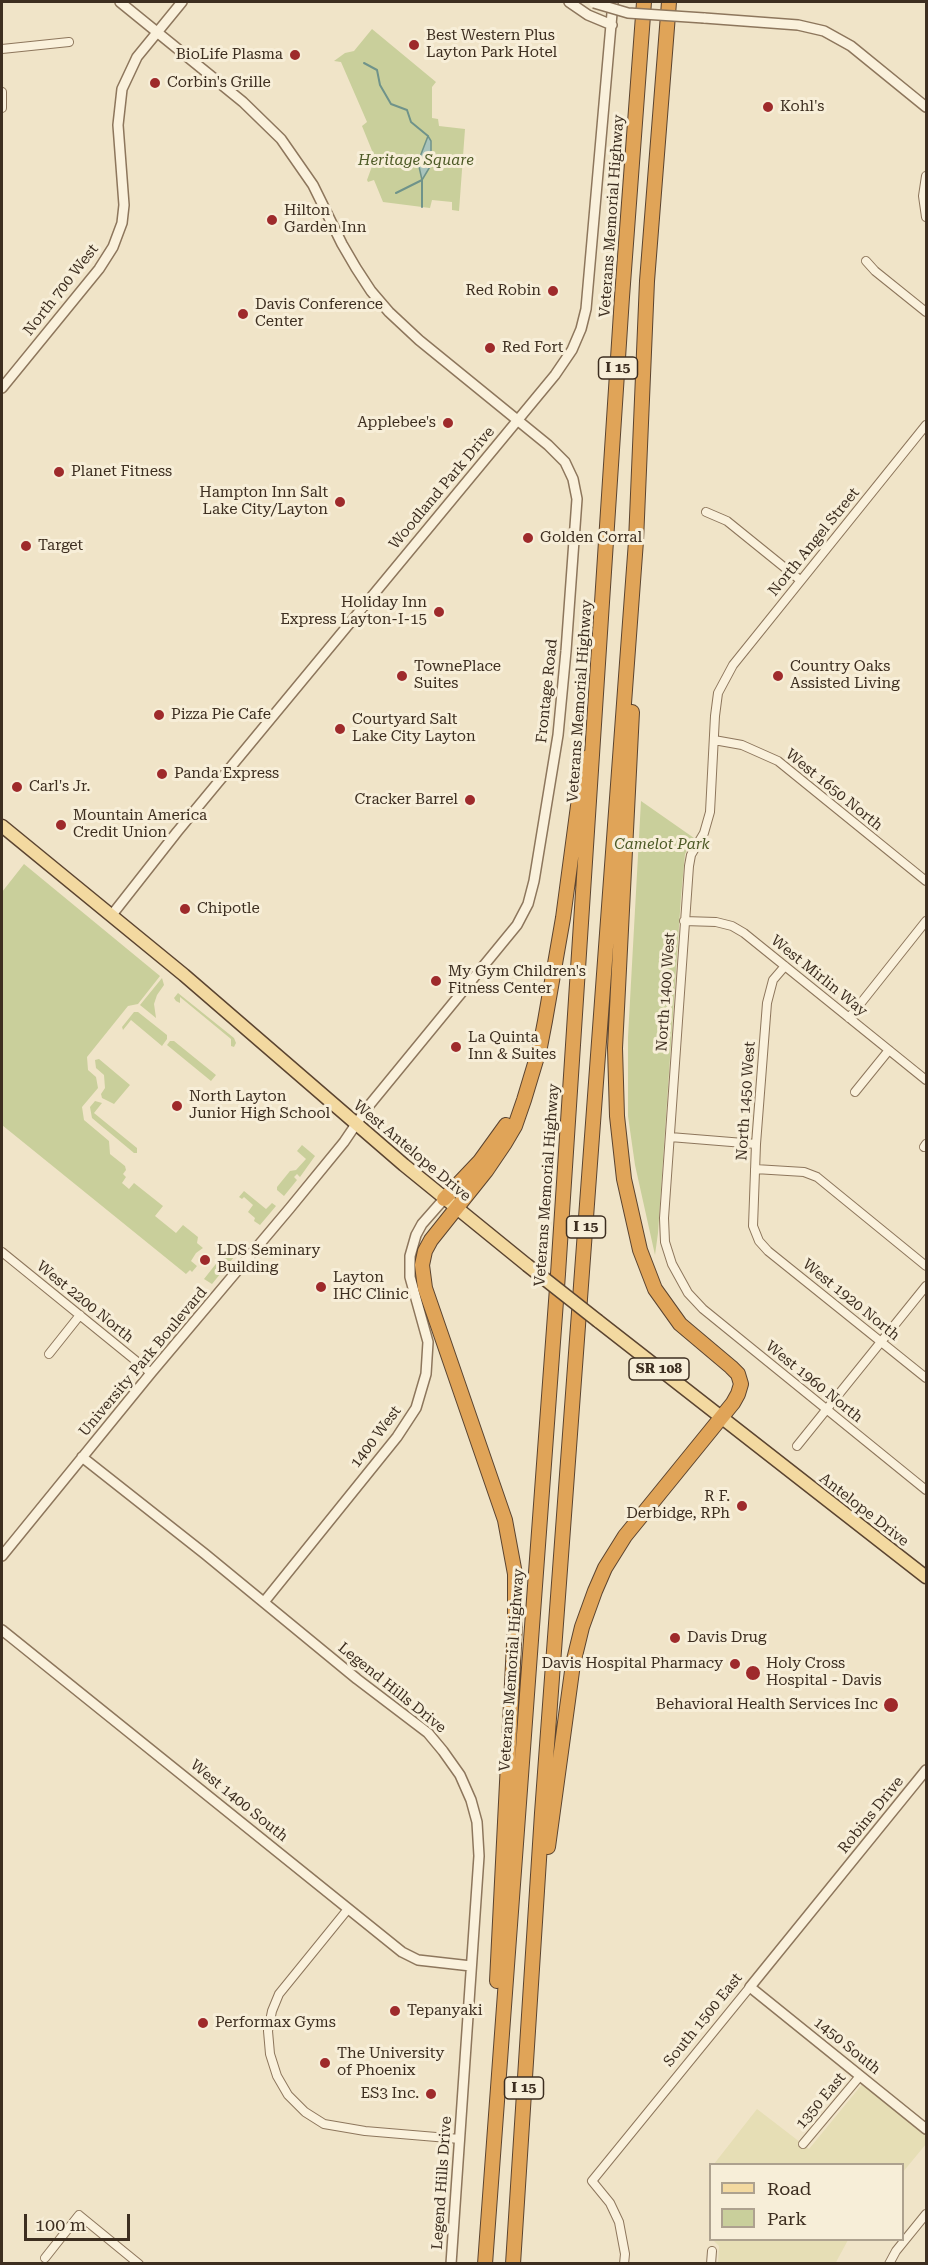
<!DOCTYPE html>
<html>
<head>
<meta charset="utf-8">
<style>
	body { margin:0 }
	#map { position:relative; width:928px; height:2265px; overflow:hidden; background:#f0e4c8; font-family:"Roboto Serif",serif }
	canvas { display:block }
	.frame { position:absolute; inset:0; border:3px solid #3d2e20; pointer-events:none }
	.legend { position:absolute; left:709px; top:2163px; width:195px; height:78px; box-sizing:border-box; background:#f7eed8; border:2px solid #ada18e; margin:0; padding:8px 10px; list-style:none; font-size:18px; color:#3d2e20 }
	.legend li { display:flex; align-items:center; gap:12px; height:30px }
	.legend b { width:30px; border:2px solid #ada18e }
	.scale { position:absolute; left:24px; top:2214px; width:106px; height:27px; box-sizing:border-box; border:3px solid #3d2e20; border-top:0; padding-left:8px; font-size:18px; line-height:21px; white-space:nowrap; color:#3d2e20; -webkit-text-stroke:4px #f7eed8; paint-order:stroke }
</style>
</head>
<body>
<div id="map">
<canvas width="928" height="2265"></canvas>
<div class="frame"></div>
<ul class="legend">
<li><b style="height:8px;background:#f3d9a0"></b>Road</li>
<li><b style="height:16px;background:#c9cf9b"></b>Park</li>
</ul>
<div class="scale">100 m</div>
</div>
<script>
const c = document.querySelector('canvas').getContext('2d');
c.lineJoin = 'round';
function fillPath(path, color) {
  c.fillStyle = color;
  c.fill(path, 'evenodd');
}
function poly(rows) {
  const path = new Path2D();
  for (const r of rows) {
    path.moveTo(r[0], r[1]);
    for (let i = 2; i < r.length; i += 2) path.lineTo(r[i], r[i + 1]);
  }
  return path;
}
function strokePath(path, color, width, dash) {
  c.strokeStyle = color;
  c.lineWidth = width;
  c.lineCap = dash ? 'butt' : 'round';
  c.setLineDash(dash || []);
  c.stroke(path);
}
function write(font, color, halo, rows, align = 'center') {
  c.font = font + ' "Roboto Serif",serif';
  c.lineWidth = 6;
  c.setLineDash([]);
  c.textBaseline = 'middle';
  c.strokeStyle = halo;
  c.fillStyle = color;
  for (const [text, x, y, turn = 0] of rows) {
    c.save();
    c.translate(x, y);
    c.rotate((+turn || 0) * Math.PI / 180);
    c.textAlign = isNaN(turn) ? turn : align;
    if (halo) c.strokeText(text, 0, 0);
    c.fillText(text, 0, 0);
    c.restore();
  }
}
const farmland = poly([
	[864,2082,926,2135,926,2144,903,2172,902,2164,714,2164,757,2109,809,2149],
	[713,2240,848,2240,835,2264,718,2263,719,2246]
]);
const green = poly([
	[372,29,436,82,432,87,432,118,438,119,439,126,465,129,459,211,452,210,452,202,432,200,430,208,383,202,374,180,368,182,367,180,375,158,362,126,367,122,341,62,334,61,345,53,354,51],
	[641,801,694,838,685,854,681,897,658,1233,655,1255,635,1165,628,1116,628,1037],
	[24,864,160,976,138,1004,128,1006,87,1057,88,1070,96,1077,98,1088,82,1107,84,1120,109,1141,110,1154,125,1166,126,1170,123,1174,126,1177,122,1183,129,1189,134,1183,163,1206,155,1216,176,1233,183,1225,198,1237,197,1243,203,1248,196,1253,191,1261,197,1266,192,1272,190,1270,186,1274,2,1125,2,892],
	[162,978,164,985,157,995,154,1004,156,1018,140,1005],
	[178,993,234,1038,236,1043,234,1047,231,1046,231,1039,180,997,180,1003,176,1001,174,998],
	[134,1012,138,1012,167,1035,167,1039,162,1046,131,1020,123,1030,122,1027],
	[170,1041,174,1041,216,1075,211,1081,167,1045],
	[99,1059,130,1085,114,1104,102,1098,101,1094,105,1088,104,1075,96,1068,95,1060],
	[224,1090,236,1100,240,1095,268,1117,263,1123],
	[95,1101,102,1103,94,1113,137,1148,137,1153,134,1153,92,1118,90,1107],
	[302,1145,315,1156,300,1177,297,1174,294,1177,297,1180,284,1196,277,1190,277,1187,290,1171,296,1170,306,1159,297,1151],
	[244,1191,266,1209,272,1203,276,1206,260,1225,254,1221,255,1218,248,1212,253,1205,244,1197,242,1199,239,1197],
	[218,1251,226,1257,231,1253,234,1257,212,1284,204,1279,219,1260,217,1257]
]);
const water = poly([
	[428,136,431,141,431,165,422,180,418,162,428,136]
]);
const stream = poly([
	[364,63,377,70,380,85,391,104,407,110,411,122,428,136],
	[396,193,422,180],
	[422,207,422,180]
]);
const minor = poly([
	[2,49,69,42],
	[2,92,2,108],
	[926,176,923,196,926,217],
	[866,261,875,271,926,312],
	[926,425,733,665,718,693,715,716,710,812,704,833,691,855,689,866,664,1218,665,1242,672,1264,688,1293,703,1309,926,1490],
	[706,512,727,521,800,580],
	[714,740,742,745,778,761,926,881],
	[684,921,716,922,732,926,744,933,926,1080],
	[785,966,773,980,767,1003,756,1144,753,1226,759,1241,768,1251,926,1378],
	[849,1018,926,921],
	[855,1092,889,1050],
	[670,1137,756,1144],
	[924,1147,926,1144],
	[755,1169,804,1172,817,1177,926,1266],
	[2,1252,151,1373],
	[49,1354,80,1315],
	[797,1446,926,1286],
	[348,1909,279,1994,272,2011,268,2031,270,2054,277,2076,288,2095,305,2112,324,2124,365,2131,460,2139],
	[803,2144,860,2076],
	[45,2258,79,2215,139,2264],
	[624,2264,625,2254,619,2222,610,2203,592,2181,750,1987],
	[711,2264,712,2251],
	[889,2264,896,2251,926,2214]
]);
const tertiary = poly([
	[569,2,588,15,612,25],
	[704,18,798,25,824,31,851,46,926,107],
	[2,388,99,269,113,247,122,223,124,205,118,125,122,89,137,57,182,2],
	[111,916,177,832,555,375,572,350,581,329,586,309,613,2],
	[82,1457,205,1554,357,1679,428,1733,443,1751,460,1775,471,1800,477,1822,479,1856,451,2264],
	[2,1556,151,1373,290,1208,344,1142,367,1108,517,925,528,904,534,881,558,735,566,651,577,499,573,479,565,462,548,445,419,340,389,312,371,291,356,268,342,244,313,185,281,139,243,102,120,2],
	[264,1602,397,1437,416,1408,426,1374,428,1342,410,1277,410,1256,416,1235,422,1224,444,1199],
	[2,1630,402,1952,418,1960,471,1966],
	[926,1770,750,1987,926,2129]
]);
const primary = poly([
	[2,826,184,975,404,1165,527,1265],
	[598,1321,926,1577]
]);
const motorway = poly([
	[444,1199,480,1161,506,1125],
	[548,1847,573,1664,582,1627,595,1591,605,1568,625,1536,733,1403,738,1394,741,1384,738,1374,731,1367,680,1324,655,1289,640,1250,624,1179,617,1116,615,1048,632,712],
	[497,1981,515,1624,515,1574,505,1520,425,1288,422,1265,425,1251,431,1240,486,1171,505,1143,515,1126,524,1100,540,1047,545,1021,563,918,582,776,588,757],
	[485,2264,558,1274,622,297,644,2],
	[513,2264,542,1813,636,541,647,281,669,2]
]);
const tertiaryBridge = poly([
	[594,3,628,13,704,18]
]);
const primaryBridge = poly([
	[527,1265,598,1321]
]);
const markers = [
	[414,45,6,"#9e2a2b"],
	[295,55,6,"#9e2a2b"],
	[155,83,6,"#9e2a2b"],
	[768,107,6,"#9e2a2b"],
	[272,220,6,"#9e2a2b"],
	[553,291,6,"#9e2a2b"],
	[243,314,6,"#9e2a2b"],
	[490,348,6,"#9e2a2b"],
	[448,423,6,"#9e2a2b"],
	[59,472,6,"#9e2a2b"],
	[340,502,6,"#9e2a2b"],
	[528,538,6,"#9e2a2b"],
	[26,546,6,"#9e2a2b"],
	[439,612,6,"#9e2a2b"],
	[402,676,6,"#9e2a2b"],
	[778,676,6,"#9e2a2b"],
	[159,715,6,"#9e2a2b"],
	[340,729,6,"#9e2a2b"],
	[162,774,6,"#9e2a2b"],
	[17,787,6,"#9e2a2b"],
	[470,800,6,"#9e2a2b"],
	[61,825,6,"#9e2a2b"],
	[185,909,6,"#9e2a2b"],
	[436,981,6,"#9e2a2b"],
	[456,1047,6,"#9e2a2b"],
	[177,1106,6,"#9e2a2b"],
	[205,1260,6,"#9e2a2b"],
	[321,1287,6,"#9e2a2b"],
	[742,1506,6,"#9e2a2b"],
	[675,1638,6,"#9e2a2b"],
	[735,1664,6,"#9e2a2b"],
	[753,1673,8,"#9e2a2b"],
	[891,1705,8,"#9e2a2b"],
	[395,2011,6,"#9e2a2b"],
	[203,2023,6,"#9e2a2b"],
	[325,2063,6,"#9e2a2b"],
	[431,2094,6,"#9e2a2b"]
];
const shields = [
	[618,368,39],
	[586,1227,39],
	[659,1369,60],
	[524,2088,39]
];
const shieldNames = [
	["I 15",618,368],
	["I 15",586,1227],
	["SR 108",659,1369],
	["I 15",524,2088]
];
const poiNames = [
	["Best Western Plus",426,36],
	["Layton Park Hotel",426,53],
	["BioLife Plasma",283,55,"right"],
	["Corbin's Grille",167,83],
	["Kohl's",780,107],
	["Hilton",284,211],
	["Garden Inn",284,228],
	["Red Robin",541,291,"right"],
	["Davis Conference",255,305],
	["Center",255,322],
	["Red Fort",502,348],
	["Applebee's",436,423,"right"],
	["Planet Fitness",71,472],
	["Hampton Inn Salt",328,493,"right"],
	["Lake City/Layton",328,510,"right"],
	["Golden Corral",540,538],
	["Target",38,546],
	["Holiday Inn",427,603,"right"],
	["Express Layton-I-15",427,620,"right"],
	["TownePlace",414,667],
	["Suites",414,684],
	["Country Oaks",790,667],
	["Assisted Living",790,684],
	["Pizza Pie Cafe",171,715],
	["Courtyard Salt",352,720],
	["Lake City Layton",352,737],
	["Panda Express",174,774],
	["Carl's Jr.",29,787],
	["Cracker Barrel",458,800,"right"],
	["Mountain America",73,816],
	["Credit Union",73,833],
	["Chipotle",197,909],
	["My Gym Children's",448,972],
	["Fitness Center",448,989],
	["La Quinta",468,1038],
	["Inn & Suites",468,1055],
	["North Layton",189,1097],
	["Junior High School",189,1114],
	["LDS Seminary",217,1251],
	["Building",217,1268],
	["Layton",333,1278],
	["IHC Clinic",333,1295],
	["R F.",730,1497,"right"],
	["Derbidge, RPh",730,1514,"right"],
	["Davis Drug",687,1638],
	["Davis Hospital Pharmacy",723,1664,"right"],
	["Holy Cross",766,1664],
	["Hospital - Davis",766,1681],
	["Behavioral Health Services Inc",878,1705,"right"],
	["Tepanyaki",407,2011],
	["Performax Gyms",215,2023],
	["The University",337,2054],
	["of Phoenix",337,2071],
	["ES3 Inc.",419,2094,"right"]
];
const parkNames = [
	["Heritage Square",416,161],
	["Camelot Park",662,845]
];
const streetNames = [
	["Veterans Memorial Highway",612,216,-86],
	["North 700 West",61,290,-52],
	["Woodland Park Drive",442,488,-50],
	["North Angel Street",814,542,-51],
	["Frontage Road",547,691,-84],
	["Veterans Memorial Highway",580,701,-86],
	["West 1650 North",834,790,39],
	["West Mirlin Way",819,976,39],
	["North 1400 West",666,992,-86],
	["North 1450 West",746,1101,-86],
	["West Antelope Drive",412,1151,40],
	["Veterans Memorial Highway",547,1185,-86],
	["West 1920 North",851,1300,39],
	["West 2200 North",85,1302,39],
	["University Park Boulevard",143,1362,-50],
	["West 1960 North",814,1382,39],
	["1400 West",376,1437,-53],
	["Antelope Drive",864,1510,38],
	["Veterans Memorial Highway",512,1670,-86],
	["Legend Hills Drive",392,1688,39],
	["West 1400 South",239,1801,39],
	["Robins Drive",871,1815,-51],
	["South 1500 East",703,2020,-51],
	["1450 South",847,2046,39],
	["1350 East",821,2101,-50],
	["Legend Hills Drive",442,2183,-86]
];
fillPath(farmland, '#e6deb5');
fillPath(green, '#c9cf9b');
fillPath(water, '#a9c4bc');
strokePath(water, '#6f938a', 1.5);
strokePath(stream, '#6f938a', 2);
strokePath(minor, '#8d765c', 10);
strokePath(tertiary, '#8d765c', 12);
strokePath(primary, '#5b4430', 15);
strokePath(motorway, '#5b4430', 16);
strokePath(minor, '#faf1dc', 8);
strokePath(tertiary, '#faf1dc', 9);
strokePath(primary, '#f3d9a0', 12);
strokePath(motorway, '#e0a458', 14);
strokePath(tertiaryBridge, '#8d765c', 12, []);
strokePath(primaryBridge, '#5b4430', 15, []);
strokePath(tertiaryBridge, '#faf1dc', 9);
strokePath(primaryBridge, '#f3d9a0', 12);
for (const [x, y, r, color] of markers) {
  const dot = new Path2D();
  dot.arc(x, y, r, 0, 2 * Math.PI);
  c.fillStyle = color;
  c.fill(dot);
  strokePath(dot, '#f7eed8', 2);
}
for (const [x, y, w] of shields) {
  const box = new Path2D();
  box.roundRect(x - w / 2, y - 11, w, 22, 4.5);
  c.fillStyle = '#f7eed8';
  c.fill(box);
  strokePath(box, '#3d2e20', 1.5);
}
write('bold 14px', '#3d2e20', null, shieldNames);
write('15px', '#3d2e20', '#f7eed8', poiNames, 'left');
write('italic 15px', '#4d5a26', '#f7eed8', parkNames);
write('15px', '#3d2e20', '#f7eed8', streetNames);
</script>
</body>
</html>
